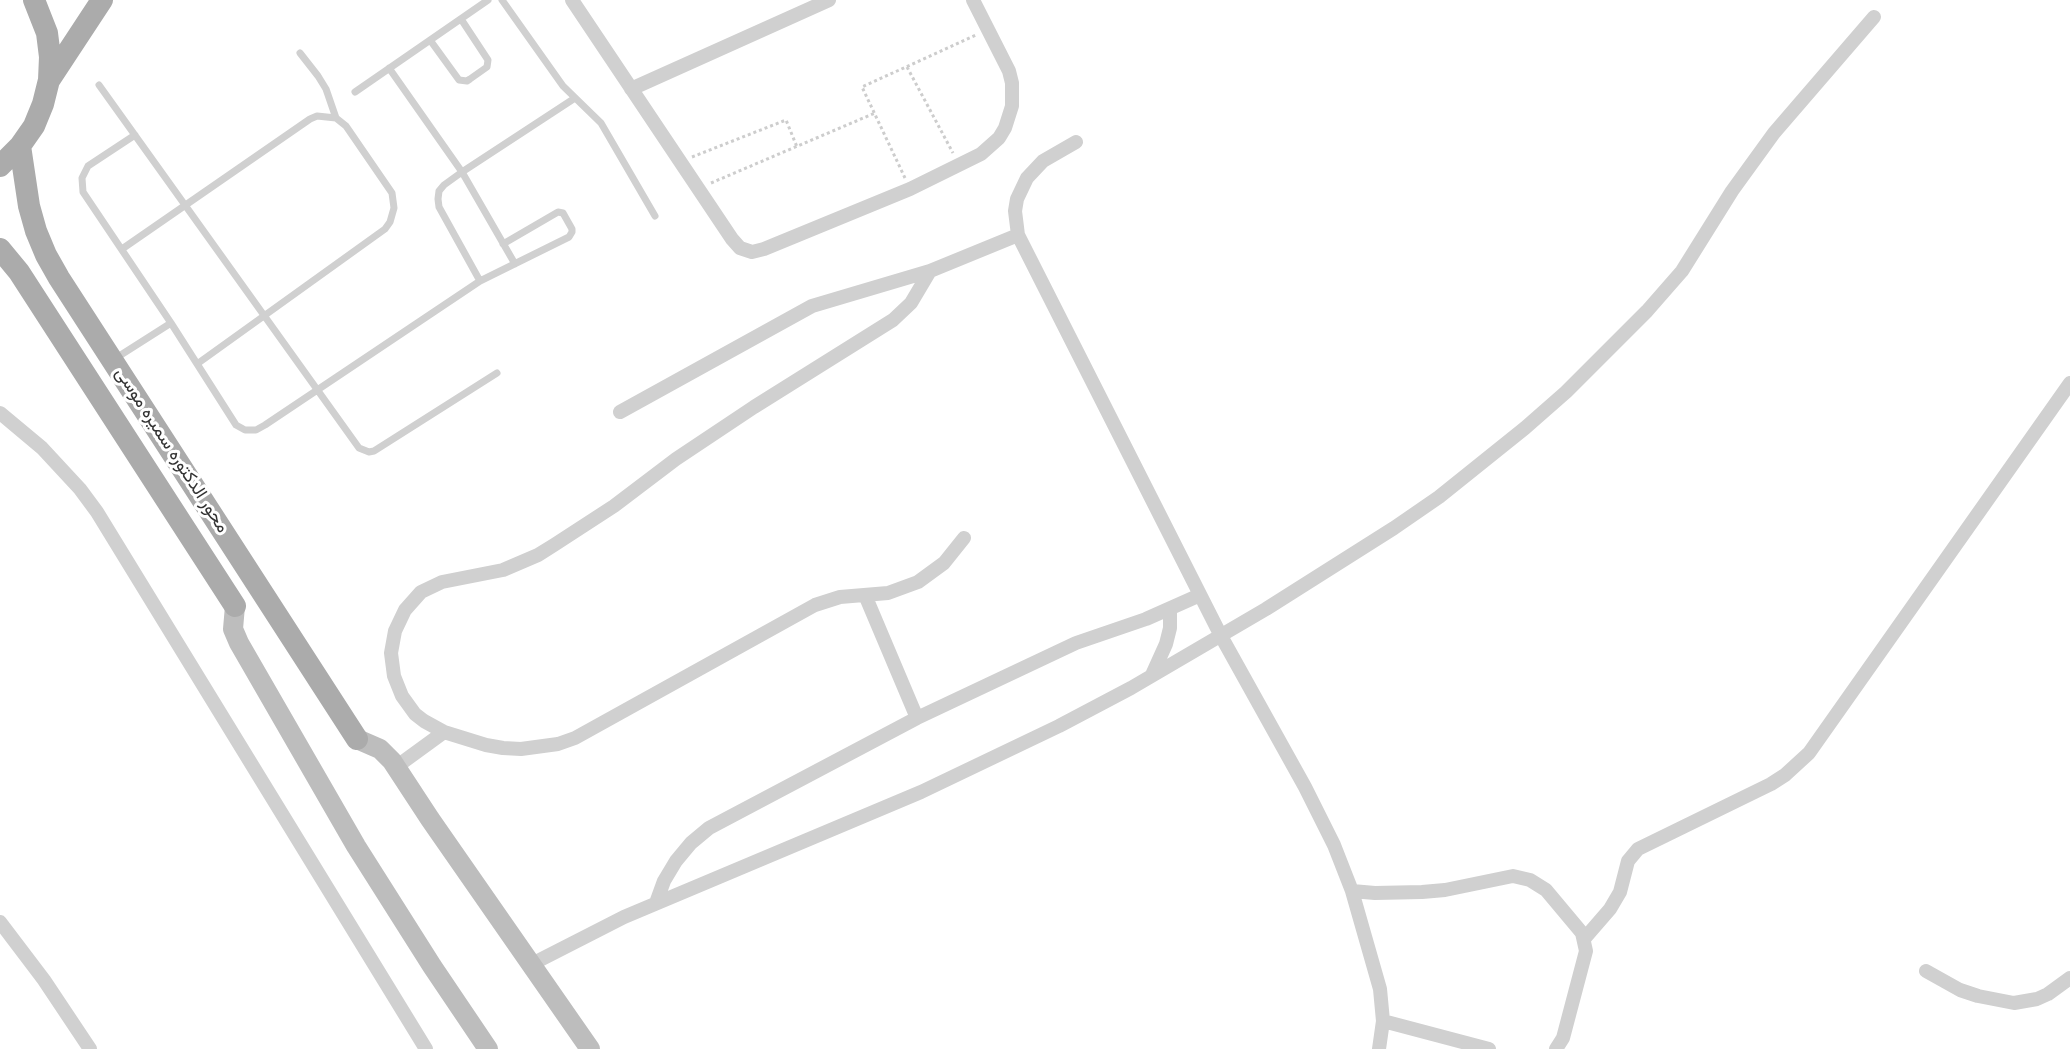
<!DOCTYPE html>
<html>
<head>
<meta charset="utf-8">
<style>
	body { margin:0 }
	canvas { display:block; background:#fff }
</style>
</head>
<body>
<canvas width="2070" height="1049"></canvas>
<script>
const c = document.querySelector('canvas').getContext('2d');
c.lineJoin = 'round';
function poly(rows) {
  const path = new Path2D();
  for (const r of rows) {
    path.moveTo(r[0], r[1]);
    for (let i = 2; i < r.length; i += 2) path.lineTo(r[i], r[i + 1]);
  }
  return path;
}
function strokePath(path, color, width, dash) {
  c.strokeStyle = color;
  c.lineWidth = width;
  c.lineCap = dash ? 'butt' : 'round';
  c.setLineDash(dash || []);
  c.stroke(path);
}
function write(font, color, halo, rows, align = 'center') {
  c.font = font + ' Figtree,Vazirmatn,sans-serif';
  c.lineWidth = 6;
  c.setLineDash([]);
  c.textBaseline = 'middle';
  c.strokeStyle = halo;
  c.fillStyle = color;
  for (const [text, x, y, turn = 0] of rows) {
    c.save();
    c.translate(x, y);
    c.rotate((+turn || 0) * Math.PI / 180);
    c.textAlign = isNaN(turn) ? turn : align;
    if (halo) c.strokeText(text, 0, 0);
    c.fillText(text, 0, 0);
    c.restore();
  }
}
const path = poly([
	[907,67,953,153],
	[692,157,786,120,797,147],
	[905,178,862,87,976,35],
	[711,183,875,113]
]);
const lane = poly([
	[502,0,563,86,601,123,655,216],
	[430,40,459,80,467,81,470,79,487,67,488,60,461,19],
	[300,53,318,76,326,89,336,118],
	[389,68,462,172,515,264],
	[99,85,359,448,369,452,374,451,497,373],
	[355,92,488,0],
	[135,135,88,166,82,178,83,192,171,323,236,425,245,430,256,430,265,425,480,281,569,237,572,232,572,229,563,213,558,212,503,244],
	[122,249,310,119,317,116,336,118,346,126,392,193,394,208,390,222,385,229,197,364],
	[480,281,439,207,438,199,439,191,444,185,462,172,575,98],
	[116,358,171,323]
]);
const street = poly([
	[572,0,732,239,740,248,752,252,764,249,910,189,981,154,999,138,1005,128,1012,106,1012,83,1009,71,973,0],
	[631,89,829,0],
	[1076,142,1043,161,1027,178,1017,199,1015,211,1018,235,1221,636,1305,787,1334,845,1352,891,1380,989,1383,1021,1379,1049],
	[930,271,911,303,893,320,754,407,676,459,614,506,554,545,538,555,503,570,442,582,421,592,405,610,395,631,391,653,394,676,402,696,415,714,424,721,444,732,486,745,503,748,521,749,558,744,575,738,815,605,840,597,888,593,918,582,944,563,964,538],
	[620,412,812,306,930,271,1018,235],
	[0,413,42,448,80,489,97,512,426,1049],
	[865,595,917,718],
	[1152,675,1166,644,1170,628,1170,609],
	[396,767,444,732],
	[1352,891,1375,893,1422,892,1445,890,1513,876,1530,880,1546,890,1582,933,1586,951,1563,1038,1556,1049],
	[656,903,664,881,676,861,691,843,709,828,917,718,1076,643,1146,619,1200,595],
	[0,922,44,980,90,1049],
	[1584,939,1610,909,1620,892,1628,861,1638,849,1771,784,1785,775,1809,753,2070,383],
	[530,965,624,917,921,792,1059,726,1131,688,1266,609,1394,528,1439,497,1525,428,1566,392,1647,311,1682,271,1732,191,1774,133,1874,17],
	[1926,971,1960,990,1978,996,2014,1003,2037,999,2048,994,2070,978],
	[1383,1021,1489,1049]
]);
const secondary = poly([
	[235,606,233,629,239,643,356,846,432,966,488,1049],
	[357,739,380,749,392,761,430,819,590,1049]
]);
const primary = poly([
	[50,79,102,0],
	[20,146,29,206,36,231,46,255,59,278,357,739],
	[0,166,20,146,34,126,43,104,49,80,50,57,47,33,34,0],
	[0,249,19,272,235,606]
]);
const streetNames = [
	["محور الدكتوره سميره موسى",172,450,57]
];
strokePath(path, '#cdcdcd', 3, [3, 3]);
strokePath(lane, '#d0d0d0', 7);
strokePath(street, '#d0d0d0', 14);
strokePath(secondary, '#bdbdbd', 20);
strokePath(primary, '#ababab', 22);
write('18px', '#333', '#fff', streetNames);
</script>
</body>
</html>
